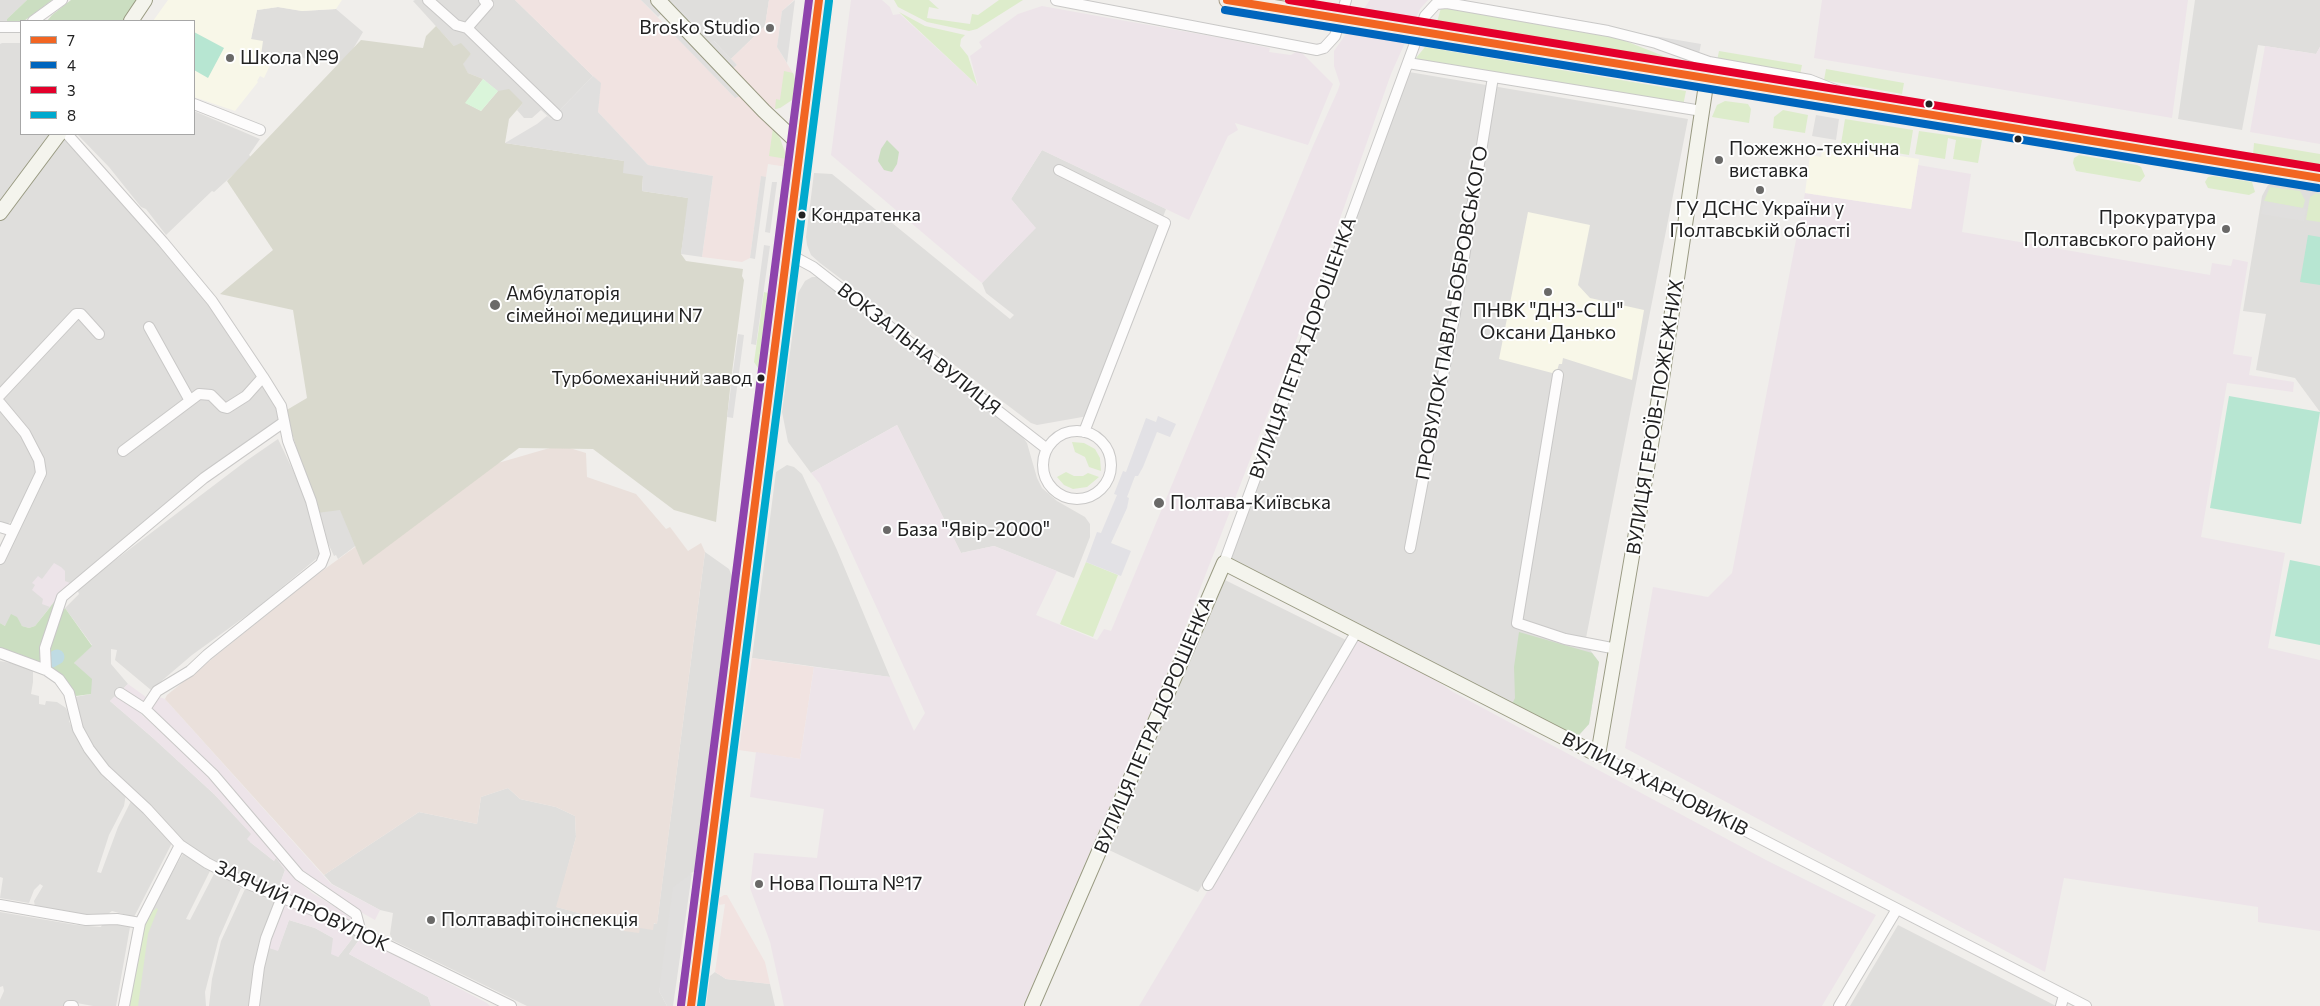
<!DOCTYPE html>
<html>
<head>
<meta charset="utf-8">
<style>
	body { margin:0 }
	#map { position:relative; width:2320px; height:1006px; overflow:hidden; background:#f0eeeb; font-family:Commissioner,sans-serif }
	canvas { display:block }
	.legend { position:absolute; left:20px; top:20px; width:175px; height:115px; box-sizing:border-box; background:#fff; border:1px solid #a7a7a7; margin:0; padding:6px 9px; list-style:none; font-size:15px; color:#222 }
	.legend li { display:flex; align-items:center; gap:10px; height:25px }
	.legend b { width:25px; border:1px solid #a7a7a7 }
</style>
</head>
<body>
<div id="map">
<canvas width="2320" height="1006"></canvas>
<ul class="legend">
<li><b style="height:6px;background:#f26522"></b>7</li>
<li><b style="height:6px;background:#0065bd"></b>4</li>
<li><b style="height:6px;background:#e4002b"></b>3</li>
<li><b style="height:6px;background:#00a9ce"></b>8</li>
</ul>
</div>
<script>
const c = document.querySelector('canvas').getContext('2d');
c.lineJoin = 'round';
function fillPath(path, color) {
  c.fillStyle = color;
  c.fill(path, 'evenodd');
}
function poly(rows) {
  const path = new Path2D();
  for (const r of rows) {
    if (r.length === 3) {
      path.moveTo(r[0] + r[2], r[1]);
      path.arc(r[0], r[1], r[2], 0, 2 * Math.PI);
      continue;
    }
    path.moveTo(r[0], r[1]);
    for (let i = 2; i < r.length; i += 2) path.lineTo(r[i], r[i + 1]);
  }
  return path;
}
function strokePath(path, color, width, dash) {
  c.strokeStyle = color;
  c.lineWidth = width;
  c.lineCap = dash ? 'butt' : 'round';
  c.setLineDash(dash || []);
  c.stroke(path);
}
function write(font, color, halo, rows, align = 'center') {
  c.font = font + ' Commissioner,sans-serif';
  c.lineWidth = 4;
  c.setLineDash([]);
  c.textBaseline = 'middle';
  c.strokeStyle = halo;
  c.fillStyle = color;
  for (const [text, x, y, turn = 0] of rows) {
    c.save();
    c.translate(x, y);
    c.rotate((+turn || 0) * Math.PI / 180);
    c.textAlign = isNaN(turn) ? turn : align;
    if (halo) c.strokeText(text, 0, 0);
    c.fillText(text, 0, 0);
    c.restore();
  }
}
const residential = poly([
	[0,0,27,0,7,19,7,22,0,23],
	[415,0,515,0,593,76,551,119,541,110,532,118,524,118,517,110,523,103,497,91,483,79,468,73,462,64,471,54,454,46,413,1],
	[667,0,769,0,765,26,731,59,714,41,708,45,669,5],
	[2195,0,2320,0,2320,47,2316,54,2258,45,2242,130,2178,119],
	[278,7,302,11,336,9,363,32,343,66,318,55,315,62,284,51,281,58,276,56,274,62,261,55,251,39,257,10],
	[2,43,21,43,21,134,49,134,0,203,0,44],
	[1409,72,1688,119,1585,643,1599,662,1589,724,1579,735,1562,733,1228,559],
	[194,111,260,139,249,155,255,161,235,173,214,192,212,191,166,235,146,209,141,207,109,167,77,134,194,134],
	[63,139,66,140,200,290,280,408,279,419,50,607,35,626,29,628,22,626,18,621,5,626,0,623,0,564,43,474,0,400,0,221],
	[1042,150,1166,209,1088,416,1037,425,1031,423,820,263,811,255,807,245,806,237,814,173,832,174,1010,319,1014,315,986,293,982,283,1035,228,1011,199],
	[2273,183,2320,191,2320,412,2295,378,2256,370,2266,314,2243,311,2262,196,2268,185],
	[812,277,819,277,1019,432,1027,443,1037,478,1042,488,1057,501,1085,517,1090,524,1090,537,1074,578,994,546,961,553,897,425,811,473,788,442,782,412,798,293,805,281],
	[0,409,23,436,33,454,37,472,14,519,8,524,0,525],
	[278,439,308,502,322,554,257,608,192,655,151,690,115,660,117,650,111,649,111,664,128,684,110,701,153,738,214,794,252,834,250,842,274,861,276,857,285,870,277,892,230,872,188,846,164,824,146,802,115,775,97,754,82,728,75,697,91,694,74,663,92,645,65,608,79,594,77,589,246,461],
	[787,465,794,467,802,474,837,550,890,677,752,658,776,472],
	[357,497,374,532,338,559,336,555,334,556,328,543,317,509],
	[705,552,729,569,732,576,732,588,696,871,691,873,659,991,667,1006,527,1006,392,940,390,934,393,913,380,910,332,884,324,875,419,812,477,824,481,797,508,788,520,799,556,807,575,816,576,837,557,907,624,925,624,930,639,932,639,928,657,923],
	[1225,580,1346,640,1198,892,1109,850],
	[0,661,21,665,33,671,33,682,31,694,39,696,39,704,45,705,46,701,57,702,66,708,70,718,69,721,83,750,109,779,107,781,126,794,124,806,109,835,97,872,101,873,118,827,132,799,172,843,134,917,112,911,105,916,95,918,35,907,34,901,43,886,40,884,34,890,29,903,0,898,3,878,0,877],
	[184,852,211,869,186,919,190,920,215,872,241,888,219,938,205,992,206,1006,128,1006,151,909],
	[245,889,277,899,252,1006,209,1006,212,979,221,941],
	[0,912,76,925,101,927,103,922,130,927,116,1006,93,1006,66,1001,64,1006,0,1006,0,1000,4,991,3,986,0,987],
	[289,920,315,928,333,938,338,957,352,939,352,934,361,937,349,954,428,997,431,1006,256,1006,266,947,278,950],
	[1898,925,2056,1006,1850,1006],
	[715,972,726,979,770,984,775,1006,706,1006,710,976]
]);
const commercial = poly([
	[515,0,641,0,734,97,740,96,773,127,788,156,787,167,768,164,766,177,761,177,750,258,742,262,702,257,713,176,648,165,598,112,600,83],
	[769,0,794,0,782,11,777,47,794,75,795,91,792,100,780,108,775,109,765,104,731,70,737,65,731,59,765,26],
	[752,658,814,667,800,759,739,750],
	[724,895,727,895,765,962,770,984,726,979,715,972,725,904,719,905,719,898]
]);
const industrial = poly([
	[851,0,882,0,890,7,893,15,900,14,978,86,970,56,982,47,979,42,1018,14,1042,6,1227,39,1270,48,1269,52,1291,55,1299,50,1333,84,1308,145,1235,123,1238,130,1228,136,1189,220,1042,150,1011,199,1036,228,982,283,831,155],
	[1370,0,1428,0,1420,9,1391,74,1306,315,1169,669,1023,1006,784,1006,770,942,750,888,754,853,817,858,824,809,750,797,756,752,800,759,814,667,890,677,914,731,925,713,820,484,811,473,897,425,961,553,994,546,1057,571,1036,615,1097,640,1104,629,1111,631,1313,146,1338,90,1340,84,1334,66,1334,51],
	[1822,0,2188,0,2172,118,1814,58],
	[2265,46,2316,54,2320,47,2320,144,2250,132],
	[1918,165,1971,174,1962,232,2210,275,2212,263,2231,266,2233,259,2248,262,2233,354,2252,357,2249,375,2294,382,2293,392,2227,383,2201,537,2285,553,2268,648,2320,660,2320,931,2258,922,2258,907,2064,878,2045,972,1625,748,1653,587,1708,597,1732,573,1805,193,1911,209],
	[54,563,61,567,65,571,65,581,70,583,50,607,42,604,43,599,32,590,35,585,32,583,38,576,42,579],
	[1359,637,1424,672,1453,692,1766,860,1876,915,1822,1006,1139,1006],
	[128,684,146,697,139,711,143,716,203,767,299,882,312,893,352,917,354,921,352,925,277,892,285,870,276,858,274,861,250,842,247,839,251,834,214,794,153,738,110,701],
	[159,697,165,699,331,884,380,910,375,920,328,894,307,876,152,709,150,703],
	[284,901,351,932,352,939,338,957,331,954,333,938,315,928,289,920,278,951,266,947],
	[361,937,487,1003,490,1006,431,1006,428,997,349,954]
]);
const education = poly([
	[168,0,342,0,336,9,302,11,278,7,257,10,251,39,263,41,261,55,272,61,264,78,260,76,257,81,258,82,235,111,194,97,194,21,153,21],
	[1837,146,1919,159,1911,209,1805,193,1810,155,1821,157,1822,151,1835,153],
	[1528,212,1590,225,1578,285,1590,298,1644,310,1632,380,1563,358,1562,364,1559,364,1556,374,1499,359]
]);
const military = poly([
	[560,445,586,453,587,477,636,494,666,529,670,527,688,551,701,543,705,552,657,924,654,923,653,930,640,928,639,933,624,931,624,925,556,907,576,837,575,816,556,807,520,799,508,788,481,797,477,824,419,812,324,875,165,699,167,695,311,579,453,476]
]);
const construction = poly([
	[436,26,454,46,461,43,471,54,463,64,468,73,483,79,466,103,481,111,498,91,509,89,523,103,509,119,505,143,625,161,643,176,642,191,689,198,681,254,686,261,743,269,742,276,744,280,731,380,716,522,674,510,593,449,519,448,363,565,340,510,317,513,285,411,307,398,293,310,220,294,273,250,227,181,361,40,423,48,426,36]
]);
const grass = poly([
	[894,0,929,0,939,9,929,7,927,18,970,24,972,14,978,15,999,0,1023,0,977,29,969,31,927,22,898,7],
	[1444,6,1608,34,1686,65,1437,22,1441,8],
	[899,12,925,26,965,35,961,39,960,46,968,56,977,85],
	[1425,47,1686,91,1683,106,1421,60,1416,58],
	[1719,51,1802,65,1800,75,1717,61],
	[1826,69,1904,83,1902,94,1824,80],
	[784,71,793,73,796,82,795,91,792,100,780,108,775,109,776,99,780,100],
	[1725,101,1748,104,1751,109,1749,123,1712,117,1717,105],
	[1783,110,1808,115,1805,133,1773,128,1774,117],
	[1845,119,1913,130,1909,155,1841,144],
	[773,128,780,138,787,159,769,156],
	[1919,131,1982,140,1978,163,1953,159,1956,140,1948,138,1945,159,1915,154],
	[2254,143,2320,154,2320,166,2253,155],
	[2079,155,2137,165,2141,167,2145,176,2140,182,2076,171,2073,163,2074,158],
	[2213,176,2252,182,2255,192,2249,195,2208,188,2205,182,2208,177],
	[2270,187,2300,191,2305,200,2303,208,2264,201],
	[2316,193,2320,194,2320,222,2306,220,2310,197],
	[764,292,768,293,758,368,754,362],
	[1072,442,1084,443,1095,449,1100,458,1101,471,1089,467,1085,457,1075,452],
	[1066,472,1074,476,1083,476,1088,473,1099,477,1087,487,1073,489,1064,485,1057,477],
	[1086,562,1118,575,1093,637,1060,624],
	[156,908,158,909,148,934,138,1006,128,1006,144,926,151,909,155,910]
]);
const forest = poly([
	[27,0,52,0,24,21,7,22,7,19],
	[71,0,141,0,127,21,47,21,52,15],
	[887,140,899,152,897,164,892,172,884,170,878,161,881,149],
	[55,601,57,603,44,664,0,651,0,623,5,626,11,614,17,617,22,626,29,628,35,626],
	[65,608,92,646,74,663,92,679,91,694,76,696,65,680,51,668,49,646,59,618],
	[1519,632,1592,653,1599,662,1589,724,1579,735,1562,733,1511,706,1515,698,1514,667]
]);
const park = poly([
	[483,79,498,91,481,111,465,103]
]);
const pitch = poly([
	[194,32,224,48,208,78,194,70],
	[2308,235,2320,237,2320,285,2300,282],
	[2229,396,2320,412,2301,524,2210,508],
	[2290,560,2320,566,2320,645,2275,636]
]);
const parking = poly([
	[641,0,667,0,666,8,674,1,697,25,689,33,704,48,713,40,737,65,728,73,746,92,740,96,735,98,675,36,684,28,666,9,658,17],
	[795,0,787,63,777,47,782,11],
	[1631,32,1701,44,1699,54],
	[593,76,601,83,598,112,648,165,713,176,702,257,681,254,688,198,642,191,643,176,623,173,624,161,505,143,537,124,547,116,551,119],
	[1816,115,1839,119,1836,140,1812,136],
	[761,176,766,177,755,259,750,258],
	[772,182,777,182,770,233,765,232],
	[2264,201,2306,209,2304,221,2261,214],
	[764,245,770,246,756,345,751,344],
	[738,334,744,335,733,418,727,417],
	[692,873,673,1006,667,1006,659,991,673,887]
]);
const plaza = poly([
	[1158,416,1176,424,1170,437,1157,432,1143,467,1138,476,1135,476,1127,497,1129,498,1127,508,1111,543,1131,551,1121,576,1086,562,1097,532,1101,533,1117,495,1114,494,1123,471,1126,472,1146,418,1156,422]
]);
const pier = poly([
	[1323,5,1432,23,1429,46,1319,28]
]);
const river = poly([
	[48,662,57,657]
]);
const street = poly([
	[428,0,456,25,467,28,557,115],
	[1056,0,1317,50,1324,48,1335,36,1346,0],
	[33,21,62,0],
	[0,27,21,27],
	[467,28,488,4,484,0],
	[1408,63,1702,111],
	[194,104,260,130],
	[67,134,163,242,212,301,263,377,281,406,288,441,311,501,325,554,321,564,207,655,190,671,157,691,145,709],
	[1059,170,1165,223,1084,432],
	[787,253,813,267,1047,449],
	[149,327,189,399],
	[1558,375,1517,623,1565,639,1617,649],
	[0,395,76,314,81,314,99,334],
	[0,403,25,433,39,460,41,473,0,559],
	[1077,465,34],
	[123,451,199,394,211,395,223,407,227,408,246,396,263,377],
	[0,527,13,531],
	[1410,548,1455,313,1493,77],
	[1224,563,1425,16,1436,4,1447,3,1608,31,1656,43,1709,62,1810,80,1853,97],
	[0,653,46,670,59,679,69,693,78,729,89,749,105,770,147,809,180,845,207,863,246,883,330,917,511,1006],
	[46,670,45,648,62,597,204,478,284,422],
	[120,693,145,709,213,774,299,875,356,914,361,933],
	[1598,755,2086,1006],
	[1208,885,1357,631],
	[0,905,86,920,117,919,140,923],
	[69,1006,73,1006],
	[124,1006,140,923,180,845],
	[254,1006,259,967,266,938,282,897],
	[1839,1006,1897,909],
	[2061,1006,2064,995]
]);
const secondary = poly([
	[658,0,764,111,800,145],
	[131,21,145,0],
	[0,213,59,134],
	[1032,1006,1224,563,1598,755,1660,392,1707,78]
]);
const primary = poly([
	[1227,0,1321,15],
	[1431,33,2320,178],
	[691,1006,819,0]
]);
const primaryBridge = poly([
	[1321,15,1431,33]
]);
const bus1 = poly([
	[1227,0,2320,178],
	[691,1006,819,0]
]);
const bus2 = poly([
	[1225,10,2318,188]
]);
const bus3 = poly([
	[1289,0,2320,168]
]);
const bus4 = poly([
	[701,1006,829,1]
]);
const bus5 = poly([
	[681,1005,809,0]
]);
const markers = [
	[770,28,5,"#6a6968"],
	[230,58,5,"#6a6968"],
	[1929,104,4.5,"#222"],
	[2018,139,4.5,"#222"],
	[1719,160,5,"#6a6968"],
	[1760,190,5,"#6a6968"],
	[802,215,4.5,"#222"],
	[2226,229,5,"#6a6968"],
	[1548,292,5,"#6a6968"],
	[495,305,6,"#6a6968"],
	[761,378,4.5,"#222"],
	[1159,503,6,"#6a6968"],
	[887,530,5,"#6a6968"],
	[759,884,5,"#6a6968"],
	[431,920,5,"#6a6968"]
];
const busNames = [
	["Кондратенка",811,215],
	["Турбомеханічний завод",752,378,"right"]
];
const poiNames = [
	["Brosko Studio",760,28,"right"],
	["Школа №9",240,58],
	["Пожежно-технічна",1729,149],
	["виставка",1729,171],
	["ГУ ДСНС України у",1760,209,"center"],
	["Полтавській області",1760,231,"center"],
	["Прокуратура",2216,218,"right"],
	["Полтавського району",2216,240,"right"],
	["Амбулаторія",506,294],
	["сімейної медицини N7",506,316],
	["ПНВК \"ДНЗ-СШ\"",1548,311,"center"],
	["Оксани Данько",1548,333,"center"],
	["Полтава-Київська",1170,503],
	["База \"Явір-2000\"",897,530],
	["Нова Пошта №17",769,884],
	["Полтавафітоінспекція",441,920]
];
const streetNames = [
	["ПРОВУЛОК ПАВЛА БОБРОВСЬКОГО",1452,313,-80],
	["ВУЛИЦЯ ПЕТРА ДОРОШЕНКА",1303,348,-70],
	["ВОКЗАЛЬНА ВУЛИЦЯ",919,349,38],
	["ВУЛИЦЯ ГЕРОЇВ-ПОЖЕЖНИХ",1655,417,-81],
	["ВУЛИЦЯ ПЕТРА ДОРОШЕНКА",1154,725,-67],
	["ВУЛИЦЯ ХАРЧОВИКІВ",1655,784,27],
	["ЗАЯЧИЙ ПРОВУЛОК",302,906,25]
];
fillPath(residential, '#dfdedc');
fillPath(commercial, '#f1e3e1');
fillPath(industrial, '#ede4e9');
fillPath(education, '#f8f7e8');
fillPath(military, '#eae0db');
fillPath(construction, '#d9d9cd');
fillPath(grass, '#ddeccb');
fillPath(forest, '#cbdec1');
fillPath(park, '#daf5da');
fillPath(pitch, '#b7e6d2');
fillPath(parking, '#e0dfde');
fillPath(plaza, '#e2e1e5');
fillPath(pier, '#dedddd');
strokePath(river, '#bfdbe3', 15);
strokePath(street, '#c9c8c7', 12);
strokePath(secondary, '#999a82', 16);
strokePath(primary, '#a79c86', 17);
strokePath(street, '#fdfcfc', 10);
strokePath(secondary, '#f4f4ed', 14);
strokePath(primary, '#f3ede7', 15);
strokePath(primaryBridge, '#a79c86', 17, []);
strokePath(primaryBridge, '#f3ede7', 15);
strokePath(bus1, '#f26522', 8);
strokePath(bus2, '#0065bd', 8);
strokePath(bus3, '#e4002b', 8);
strokePath(bus4, '#00a9ce', 8);
strokePath(bus5, '#8e44ad', 8);
for (const [x, y, r, color] of markers) {
  const dot = new Path2D();
  dot.arc(x, y, r, 0, 2 * Math.PI);
  c.fillStyle = color;
  c.fill(dot);
  strokePath(dot, '#fff', 2);
}
write('18px', '#222', '#fff', busNames, 'left');
write('19px', '#222', '#fff', poiNames, 'left');
write('19px', '#222', '#fff', streetNames);
</script>
</body>
</html>
